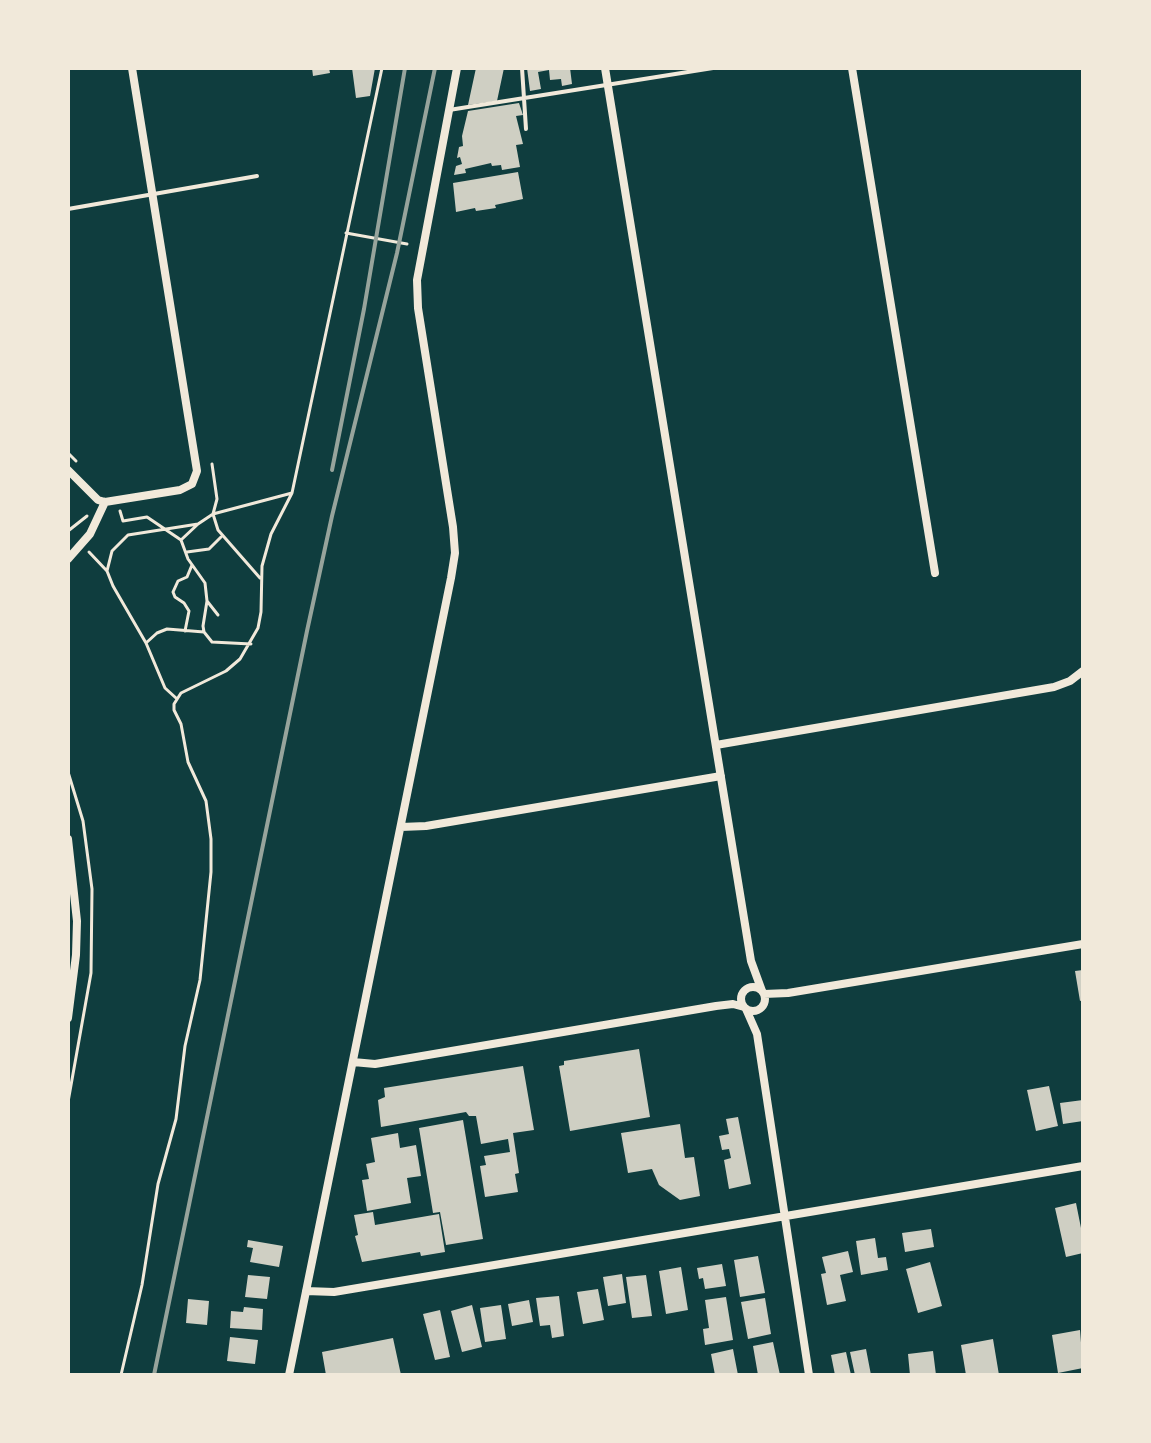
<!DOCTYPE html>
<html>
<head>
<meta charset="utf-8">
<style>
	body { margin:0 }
	#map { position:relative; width:1151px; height:1443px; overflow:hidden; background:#0f3d3e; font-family:"Noto Sans",sans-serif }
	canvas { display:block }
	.frame { position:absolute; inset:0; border:70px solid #f1e9da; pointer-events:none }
</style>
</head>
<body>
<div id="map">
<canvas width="1151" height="1443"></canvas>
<div class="frame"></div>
</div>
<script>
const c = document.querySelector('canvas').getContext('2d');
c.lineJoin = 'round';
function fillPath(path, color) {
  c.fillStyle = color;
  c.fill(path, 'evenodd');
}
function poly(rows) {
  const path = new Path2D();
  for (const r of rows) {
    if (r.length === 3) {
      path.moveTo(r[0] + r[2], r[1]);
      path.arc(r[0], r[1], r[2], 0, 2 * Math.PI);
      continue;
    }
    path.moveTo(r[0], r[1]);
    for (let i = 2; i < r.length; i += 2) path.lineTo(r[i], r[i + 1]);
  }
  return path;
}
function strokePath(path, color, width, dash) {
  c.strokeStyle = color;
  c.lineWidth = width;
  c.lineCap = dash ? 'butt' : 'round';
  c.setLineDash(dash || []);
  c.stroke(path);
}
const building = poly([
	[312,68,329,68,330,73,313,76],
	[352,68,375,68,370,96,356,98],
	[476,68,504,68,497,101,468,105],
	[527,68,570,68,572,84,562,86,561,79,550,80,549,70,538,72,541,89,530,91],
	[519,103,523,115,516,116,523,144,516,145,520,167,502,170,501,165,492,166,491,163,465,169,466,173,454,175,456,166,462,164,460,157,457,158,459,147,463,146,462,136,468,111],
	[518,172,523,199,495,205,496,208,476,211,475,208,456,212,453,183],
	[1083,970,1083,1000,1080,1001,1075,971],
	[639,1049,650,1117,570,1131,559,1066,564,1065,564,1061],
	[523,1066,534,1130,513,1133,519,1173,515,1174,518,1192,485,1197,480,1166,486,1165,484,1156,510,1152,508,1139,481,1144,476,1116,469,1116,466,1112,381,1127,378,1100,385,1097,384,1088],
	[1049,1086,1058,1126,1036,1131,1027,1090],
	[1083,1100,1083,1121,1063,1124,1060,1103],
	[738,1117,751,1184,729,1189,724,1160,731,1158,729,1149,722,1150,719,1136,729,1134,726,1119],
	[463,1120,483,1239,446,1245,440,1212,433,1213,419,1128],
	[680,1124,685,1158,694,1157,700,1196,680,1200,659,1185,652,1169,628,1173,621,1133],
	[398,1133,400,1148,416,1145,421,1176,407,1178,411,1203,367,1211,362,1180,369,1179,366,1164,375,1162,371,1138],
	[1076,1203,1083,1238,1083,1253,1066,1257,1055,1208],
	[373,1212,375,1225,439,1214,445,1252,421,1256,420,1252,362,1262,355,1236,358,1235,354,1215],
	[931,1229,934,1247,905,1252,902,1233],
	[875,1238,878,1258,886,1257,888,1270,861,1275,856,1241],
	[248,1240,283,1246,279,1267,250,1262,253,1248,247,1247],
	[848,1251,853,1272,840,1275,846,1301,827,1305,821,1274,826,1273,822,1257],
	[758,1256,765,1293,740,1297,734,1260],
	[930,1262,942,1306,918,1313,906,1269],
	[722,1264,726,1286,705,1289,703,1278,699,1279,697,1268],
	[681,1267,688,1310,666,1314,659,1271],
	[622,1274,626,1303,608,1306,603,1277],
	[248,1275,270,1277,267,1299,245,1297],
	[646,1275,652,1316,632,1318,626,1277],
	[598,1289,604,1320,583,1324,577,1292],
	[559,1296,564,1336,552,1338,550,1325,540,1326,536,1298],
	[726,1297,733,1340,705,1345,703,1329,709,1328,705,1300],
	[765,1298,771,1334,748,1339,741,1302],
	[188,1299,209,1301,207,1325,186,1323],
	[529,1300,533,1322,512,1326,508,1304],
	[472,1305,482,1347,462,1352,451,1311],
	[501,1305,506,1339,485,1342,480,1308],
	[244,1307,263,1309,262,1330,230,1328,231,1311,243,1312],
	[440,1310,450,1357,435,1360,423,1314],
	[1080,1330,1083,1368,1058,1373,1052,1335],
	[230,1337,258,1340,255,1364,227,1361],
	[393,1338,401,1375,326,1375,322,1352],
	[993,1339,999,1375,966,1375,961,1345],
	[773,1342,780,1375,758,1375,753,1346],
	[733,1349,738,1375,715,1375,711,1354],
	[866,1349,871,1375,855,1375,850,1352],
	[933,1351,936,1375,910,1375,908,1354],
	[846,1352,851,1375,835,1375,831,1355]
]);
const path = poly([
	[346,233,407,244],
	[68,453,76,461],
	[212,464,217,499,213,514,218,530,260,578],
	[120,511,123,521,147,517,181,540,188,559,205,583,207,601,203,626,204,632,212,642,251,644],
	[68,531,87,516],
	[181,540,198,524],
	[89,552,107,571,113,586,146,643,165,688,176,698],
	[187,552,209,549,221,537],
	[107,571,112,551,128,535,198,524,213,514,292,493],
	[207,601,218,615],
	[185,631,189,611,184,603,175,597,173,592,178,581,187,577,192,565],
	[146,643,157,633,167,629,204,632],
	[68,772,83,821,92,889,91,973,68,1102],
	[121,1375,142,1285,158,1184,176,1119,185,1046,200,980,211,872,211,839,206,801,188,762,181,724,174,710,174,704,181,693,226,671,240,659,258,628,261,612,262,566,271,534,292,493,382,68]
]);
const service = poly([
	[522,68,526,129],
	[449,110,713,68],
	[68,209,257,176]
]);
const minor = poly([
	[605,68,751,961,762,991],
	[852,68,935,573],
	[68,470,98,500,105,502],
	[105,502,180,490,192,484,197,471,132,68],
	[68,559,90,534,105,502],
	[716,745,1054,687,1070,681,1083,671],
	[401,827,426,826,721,776],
	[68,839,77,921,76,955,68,1018],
	[753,999,12],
	[764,994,788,993,1083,944],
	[746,1009,757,1034,809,1375],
	[353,1062,375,1064,716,1006,733,1004,744,1007],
	[306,1291,334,1292,1083,1166],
	[289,1375,451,578,455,553,453,527,418,308,417,280,457,68]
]);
const rail = poly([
	[332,470,364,309,405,68],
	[154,1375,307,631,332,516,397,253,435,68]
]);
fillPath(building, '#cfcfc3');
strokePath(path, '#f1e9da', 3);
strokePath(service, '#f1e9da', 4);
strokePath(minor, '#f1e9da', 8);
strokePath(rail, '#97a49c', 4);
</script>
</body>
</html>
